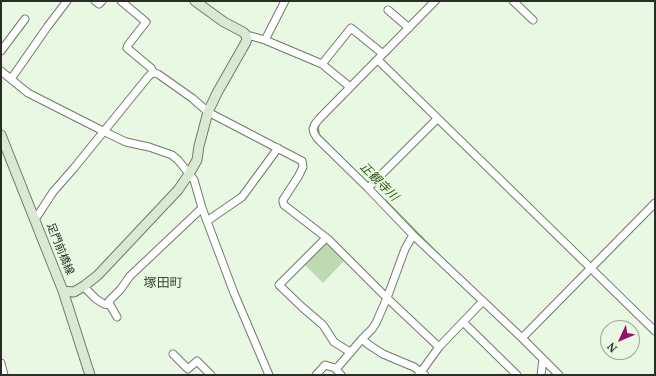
<!DOCTYPE html>
<html>
<head>
<meta charset="utf-8">
<style>
	body { margin:0 }
	#map { position:relative; width:656px; height:376px; overflow:hidden; background:#e9f8e3; font-family:"PT Serif",serif }
	canvas { display:block }
	.frame { position:absolute; inset:0; border:2px solid #282d25; pointer-events:none }
	.north { position:absolute; left:600px; top:320px; width:40px; height:40px; box-sizing:border-box; background:#e9f8e3; border:1px solid #9ca797; border-radius:50%; rotate:226deg; font-size:11px; font-weight:700; line-height:16px; text-align:center; color:#282d25 }
	.north::after { content:''; display:block; margin:auto; width:14px; height:18px; background:#951169; clip-path:polygon(50% 0,100% 100%,50% 72%,0 100%) }
</style>
</head>
<body>
<div id="map">
<canvas width="656" height="376"></canvas>
<div class="frame"></div>
<div class="north">N</div>
</div>
<script>
const c = document.querySelector('canvas').getContext('2d');
c.lineJoin = 'round';
function fillPath(path, color) {
  c.fillStyle = color;
  c.fill(path, 'evenodd');
}
function poly(rows) {
  const path = new Path2D();
  for (const r of rows) {
    path.moveTo(r[0], r[1]);
    for (let i = 2; i < r.length; i += 2) path.lineTo(r[i], r[i + 1]);
  }
  return path;
}
function strokePath(path, color, width, dash) {
  c.strokeStyle = color;
  c.lineWidth = width;
  c.lineCap = dash ? 'butt' : 'round';
  c.setLineDash(dash || []);
  c.stroke(path);
}
function write(font, color, halo, rows, align = 'center') {
  c.font = font + ' "PT Serif","Noto Sans JP",serif';
  c.lineWidth = 4;
  c.setLineDash([]);
  c.textBaseline = 'middle';
  c.strokeStyle = halo;
  c.fillStyle = color;
  for (const [text, x, y, turn = 0] of rows) {
    c.save();
    c.translate(x, y);
    c.rotate((+turn || 0) * Math.PI / 180);
    c.textAlign = isNaN(turn) ? turn : align;
    if (halo) c.strokeText(text, 0, 0);
    c.fillText(text, 0, 0);
    c.restore();
  }
}
const green = poly([
	[325,242,327,242,345,260,323,283,304,264]
]);
const stream = poly([
	[436,5,440,1],
	[319,124,318,128,319,134,321,137,329,145],
	[385,200,444,260]
]);
const street = poly([
	[95,1,99,4,102,1],
	[121,1,146,22,128,45,127,48,151,68,154,73],
	[435,1,319,119,315,124,313,129,314,133,317,138,368,188,413,235,522,338,559,375],
	[513,1,533,20],
	[388,10,409,28],
	[246,36,251,36,265,40,322,64,350,87],
	[265,40,285,1],
	[1,51,25,19],
	[378,60,655,331],
	[322,64,351,28,383,54],
	[1,71,28,93,103,131,126,142,149,147,172,155,178,160,194,180,202,208,234,293,269,375],
	[11,79,48,26,67,1],
	[368,188,437,119],
	[35,219,38,215,53,192,74,168,148,77,151,74,154,73,158,74,192,98,208,112,302,161,303,167,298,177,283,200,283,202,284,205,297,215,328,239,387,298,439,347,421,372,425,375],
	[207,221,242,197,278,148],
	[326,238,279,285,302,307,323,325,334,342,350,352],
	[84,286,87,290,96,299,104,304,110,305],
	[117,317,109,303,109,301,120,290,130,276,202,208],
	[463,322,517,375],
	[522,338,655,203],
	[362,339,369,345,383,354,414,367,421,372,419,374],
	[439,347,483,301],
	[173,354,188,369,197,361,211,375],
	[1,363,4,375],
	[335,368,341,375],
	[316,375,325,365,335,368,337,368,362,339,372,329,376,323,387,298,405,249,413,235],
	[541,375,543,359]
]);
const secondary = poly([
	[1,135,63,291,90,375],
	[63,291,74,292,84,286,98,275,178,190,189,174,197,160,199,146,208,112,217,93,246,42,247,38,245,34,243,32,224,22,195,1]
]);
const streetNames = [
	["足門前橋線",60,249,68]
];
const waterNames = [
	["正観寺川",379,182,45]
];
const quarterNames = [
	["塚田町",163,283]
];
fillPath(green, '#bedab2');
strokePath(stream, '#87b473', 2);
strokePath(street, '#6e7b69', 9);
strokePath(secondary, '#6e7b69', 11);
strokePath(street, '#fff', 7);
strokePath(secondary, '#dae9d3', 9);
write('11px', '#282d25', '#e9f8e3', streetNames);
write('italic 12px', '#2b5512', '#e9f8e3', waterNames);
write('13px', '#3b4736', '#e9f8e3', quarterNames);
</script>
</body>
</html>
